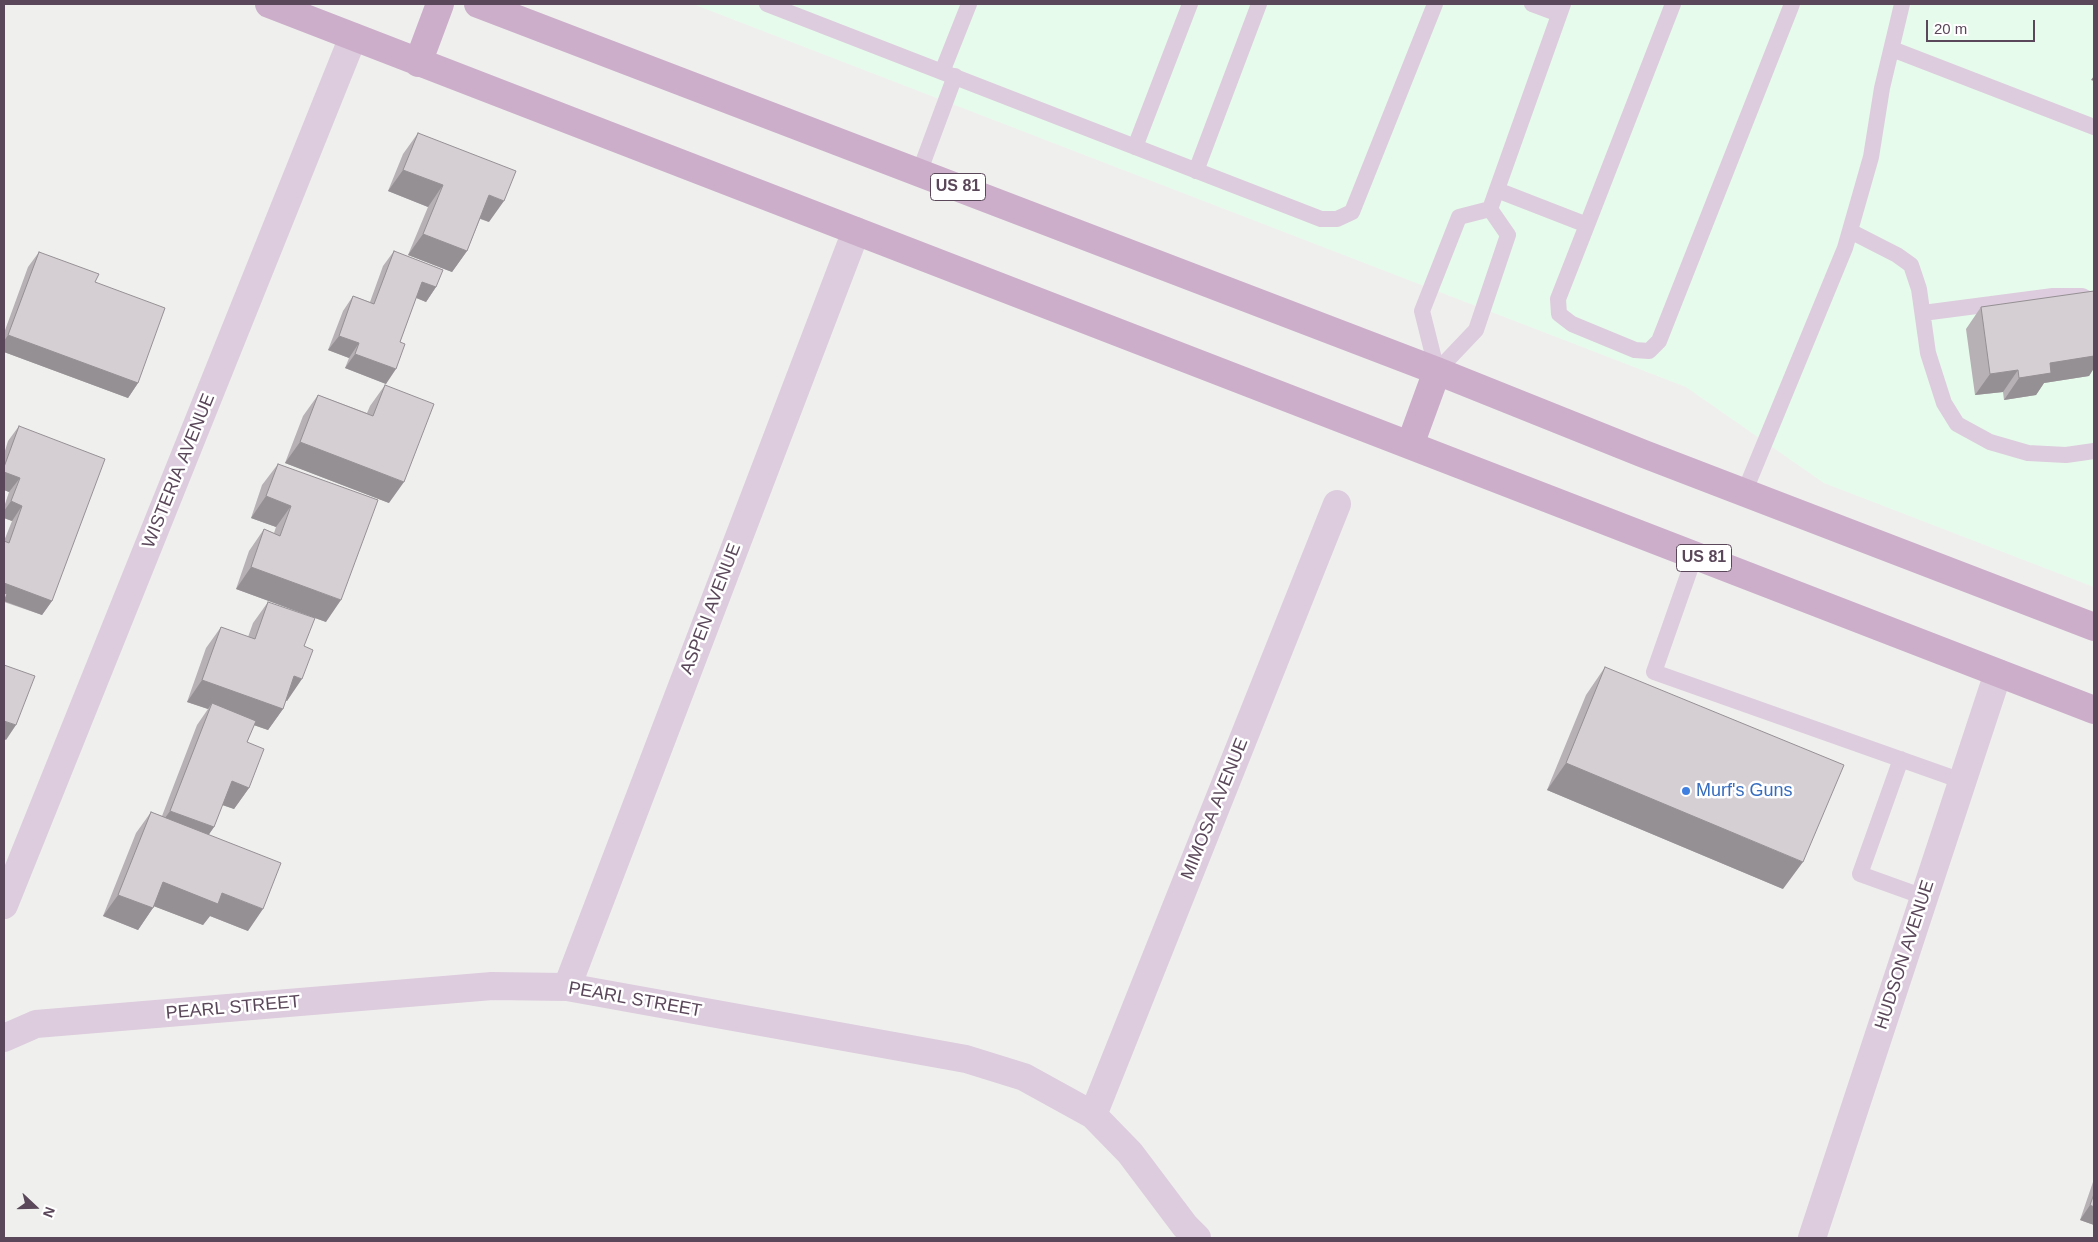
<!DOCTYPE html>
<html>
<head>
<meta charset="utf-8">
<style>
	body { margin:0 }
	#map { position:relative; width:2098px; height:1242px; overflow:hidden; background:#eff0ee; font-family:Arial,sans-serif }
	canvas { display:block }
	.frame { position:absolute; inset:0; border:5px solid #5a4759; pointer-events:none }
	.north { position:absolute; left:10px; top:1182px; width:50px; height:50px; -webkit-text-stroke:4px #fff; paint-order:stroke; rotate:111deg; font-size:14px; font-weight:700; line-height:20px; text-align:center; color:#5a4759 }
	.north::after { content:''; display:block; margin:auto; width:18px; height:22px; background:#5a4759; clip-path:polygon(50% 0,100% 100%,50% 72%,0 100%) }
	.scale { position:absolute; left:1926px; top:20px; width:109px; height:22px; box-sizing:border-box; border:2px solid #5a4759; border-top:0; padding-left:6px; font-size:15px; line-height:18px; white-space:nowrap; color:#5a4759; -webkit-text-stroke:4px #fff; paint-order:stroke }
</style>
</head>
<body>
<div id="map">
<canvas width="2098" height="1242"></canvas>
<div class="frame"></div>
<div class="north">N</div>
<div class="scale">20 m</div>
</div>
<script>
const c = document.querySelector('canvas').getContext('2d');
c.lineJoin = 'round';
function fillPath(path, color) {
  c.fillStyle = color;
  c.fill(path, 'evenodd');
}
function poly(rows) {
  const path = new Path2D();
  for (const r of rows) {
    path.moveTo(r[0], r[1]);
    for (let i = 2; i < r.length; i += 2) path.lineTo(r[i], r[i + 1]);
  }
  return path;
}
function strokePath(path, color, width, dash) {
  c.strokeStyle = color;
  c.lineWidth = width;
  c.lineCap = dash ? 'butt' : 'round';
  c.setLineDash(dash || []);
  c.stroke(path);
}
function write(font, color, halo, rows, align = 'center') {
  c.font = font + ' Arial,sans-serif';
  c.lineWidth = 5;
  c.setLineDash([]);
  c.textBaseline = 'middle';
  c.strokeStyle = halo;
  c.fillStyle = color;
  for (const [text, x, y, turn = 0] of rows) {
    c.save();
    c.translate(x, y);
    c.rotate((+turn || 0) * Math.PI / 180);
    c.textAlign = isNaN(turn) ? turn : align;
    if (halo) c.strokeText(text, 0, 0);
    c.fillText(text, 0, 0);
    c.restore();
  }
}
const commercial = poly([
	[693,4,2094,4,2094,587,1824,483,1686,387]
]);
const lane = poly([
	[767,4,1321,219,1337,219,1352,212,1435,4],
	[1532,4,1559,14],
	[1892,49,2094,127],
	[942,72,969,4],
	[1135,147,1190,4],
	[1196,171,1259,4],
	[919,173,955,76],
	[1497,190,1587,225,1558,299,1559,314,1572,324,1635,350,1649,351,1659,341,1792,4],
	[1490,209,1563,4],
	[1587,225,1673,4],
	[1850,231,1897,255,1911,265,1919,289,1928,353,1944,403,1957,424,1990,442,2028,453,2066,455,2094,451],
	[1923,313,2053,296,2082,296,2094,302],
	[1437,371,1422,311,1459,217,1490,209],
	[1437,371,1476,330,1508,235,1490,209],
	[1744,493,1845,248,1871,157,1882,88,1902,4],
	[1695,555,1654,672,1962,781],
	[1901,759,1860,874,1924,897]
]);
const street = poly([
	[4,905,353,37],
	[567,987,856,231],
	[4,1038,36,1024,492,986,567,987,966,1059,1024,1077,1093,1115,1130,1153,1185,1226,1197,1238],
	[1093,1115,1337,504],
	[1812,1238,1998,673]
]);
const primary = poly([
	[269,4,2094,710],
	[478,4,1437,371,1644,454,2094,627],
	[418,63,440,4],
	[1410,445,1437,371]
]);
const wall = poly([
	[418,133,489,222,480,219,467,251,452,272,408,255,428,207,388,191,403,154],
	[394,251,436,287,426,302,416,298,400,342,386,384,345,368,349,358,328,350,343,311,353,296,370,302,383,266],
	[39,252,95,282,138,383,128,398,4,352,4,333,28,267],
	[2094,295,2094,368,2089,376,2044,383,2036,395,2004,400,2003,392,1975,395,1966,329,1981,307],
	[385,385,389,503,285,463,303,416,318,395,367,413,370,406],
	[19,426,52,601,42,615,4,602,4,541,12,521,4,518,4,507,9,492,4,490,4,454,8,441],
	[278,464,326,622,236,589,249,551,264,529,274,533,276,527,251,518,262,485],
	[268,602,304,646,287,701,286,700,283,709,268,730,254,725,247,742,249,788,234,809,222,805,214,827,209,834,248,931,210,916,203,925,154,906,138,930,103,916,136,833,151,812,162,816,197,725,208,709,187,702,206,648,221,627,248,637,253,623],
	[1605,667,1783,889,1547,790,1586,695],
	[2094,1179,2094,1225,2080,1220]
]);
const shadedWall = poly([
	[2094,76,2094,81,2091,80],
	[403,170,443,185,428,207,388,191],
	[489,195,504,201,489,222,474,216],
	[423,234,467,251,452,272,408,255],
	[422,282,436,287,426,302,412,296],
	[8,335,138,383,128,398,4,352,4,341],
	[339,336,359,343,349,358,328,350],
	[2094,348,2094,368,2089,376,2044,383,2036,395,2004,400,2019,378,2050,363],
	[355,354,396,369,386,384,345,368],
	[2018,370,2003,392,1975,395,1990,374],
	[300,442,404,482,389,503,285,463],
	[4,472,20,478,9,492,4,490],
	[266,496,291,506,276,527,251,518],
	[11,501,22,506,12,521,4,518,4,511],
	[251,567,341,600,326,622,236,589],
	[4,583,52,601,42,615,4,601],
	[294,676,302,679,287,701,279,698],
	[202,680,283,709,268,730,210,710,212,703,208,709,187,702],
	[4,721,16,725,6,740,4,739],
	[1566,763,1803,862,1783,889,1547,790],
	[232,781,249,788,234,809,217,803],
	[170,811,214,827,199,849,155,832],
	[163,882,222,893,263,909,248,931,210,916,203,925,148,904],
	[118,895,153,908,138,930,103,916],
	[2090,1205,2094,1207,2094,1225,2080,1220]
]);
const building = poly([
	[418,133,516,171,504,201,489,195,467,251,423,234,443,185,403,170,418,133],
	[394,251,443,270,436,287,422,282,400,342,405,344,396,369,355,354,359,343,339,336,353,296,374,304,394,251],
	[39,252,99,274,95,282,165,308,138,383,8,335,39,252],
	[2094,291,2094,356,2050,363,2051,373,2019,378,2018,370,1990,374,1981,307,2094,291],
	[385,385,434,404,404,482,300,442,318,395,373,416,385,385],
	[19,426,105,459,52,601,4,583,4,541,9,543,22,506,11,501,20,478,4,472,4,467,19,426],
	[278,464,378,500,341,600,251,567,264,529,280,536,291,506,266,496,278,464],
	[4,593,7,594,4,602,4,593],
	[268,602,315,618,304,646,313,650,302,679,294,676,283,709,202,680,221,627,255,639,268,602],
	[4,665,35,676,16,725,4,721,4,665],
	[1605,667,1844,765,1803,862,1566,763,1605,667],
	[212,703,256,721,247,742,264,749,249,788,232,781,214,827,170,811,212,703],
	[151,812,281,863,263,909,222,893,218,904,163,882,153,908,118,895,151,812],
	[2094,1194,2094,1207,2090,1205,2094,1194]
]);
const markers = [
	[1686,791,5,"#3f7fe0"]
];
const shields = [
	[958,187,55],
	[1704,558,55]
];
const shieldNames = [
	["US 81",958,187],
	["US 81",1704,558]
];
const streetNames = [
	["WISTERIA AVENUE",179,471,-68],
	["ASPEN AVENUE",711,609,-69],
	["MIMOSA AVENUE",1215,809,-68],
	["HUDSON AVENUE",1905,955,-72],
	["PEARL STREET",635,1000,10],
	["PEARL STREET",233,1008,-5]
];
const shopNames = [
	["Murf's Guns",1696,791]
];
fillPath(commercial, '#e7fbec');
strokePath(lane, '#dcd', 16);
strokePath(street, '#dcd', 28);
strokePath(primary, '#ccaeca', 28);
fillPath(wall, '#b7b1b5');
fillPath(shadedWall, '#959094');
fillPath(building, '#d5ced3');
strokePath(building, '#959094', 1);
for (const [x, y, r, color] of markers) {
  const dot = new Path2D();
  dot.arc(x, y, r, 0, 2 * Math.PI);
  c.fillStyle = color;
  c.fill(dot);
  strokePath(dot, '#fff', 2);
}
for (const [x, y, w] of shields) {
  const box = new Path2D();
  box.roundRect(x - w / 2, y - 13.5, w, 27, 4);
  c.fillStyle = '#fff';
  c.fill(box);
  strokePath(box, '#5a4759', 1);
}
write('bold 16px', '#5a4759', null, shieldNames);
write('18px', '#5a4759', '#fff', streetNames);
write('18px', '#366cbe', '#fff', shopNames, 'left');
</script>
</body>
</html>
